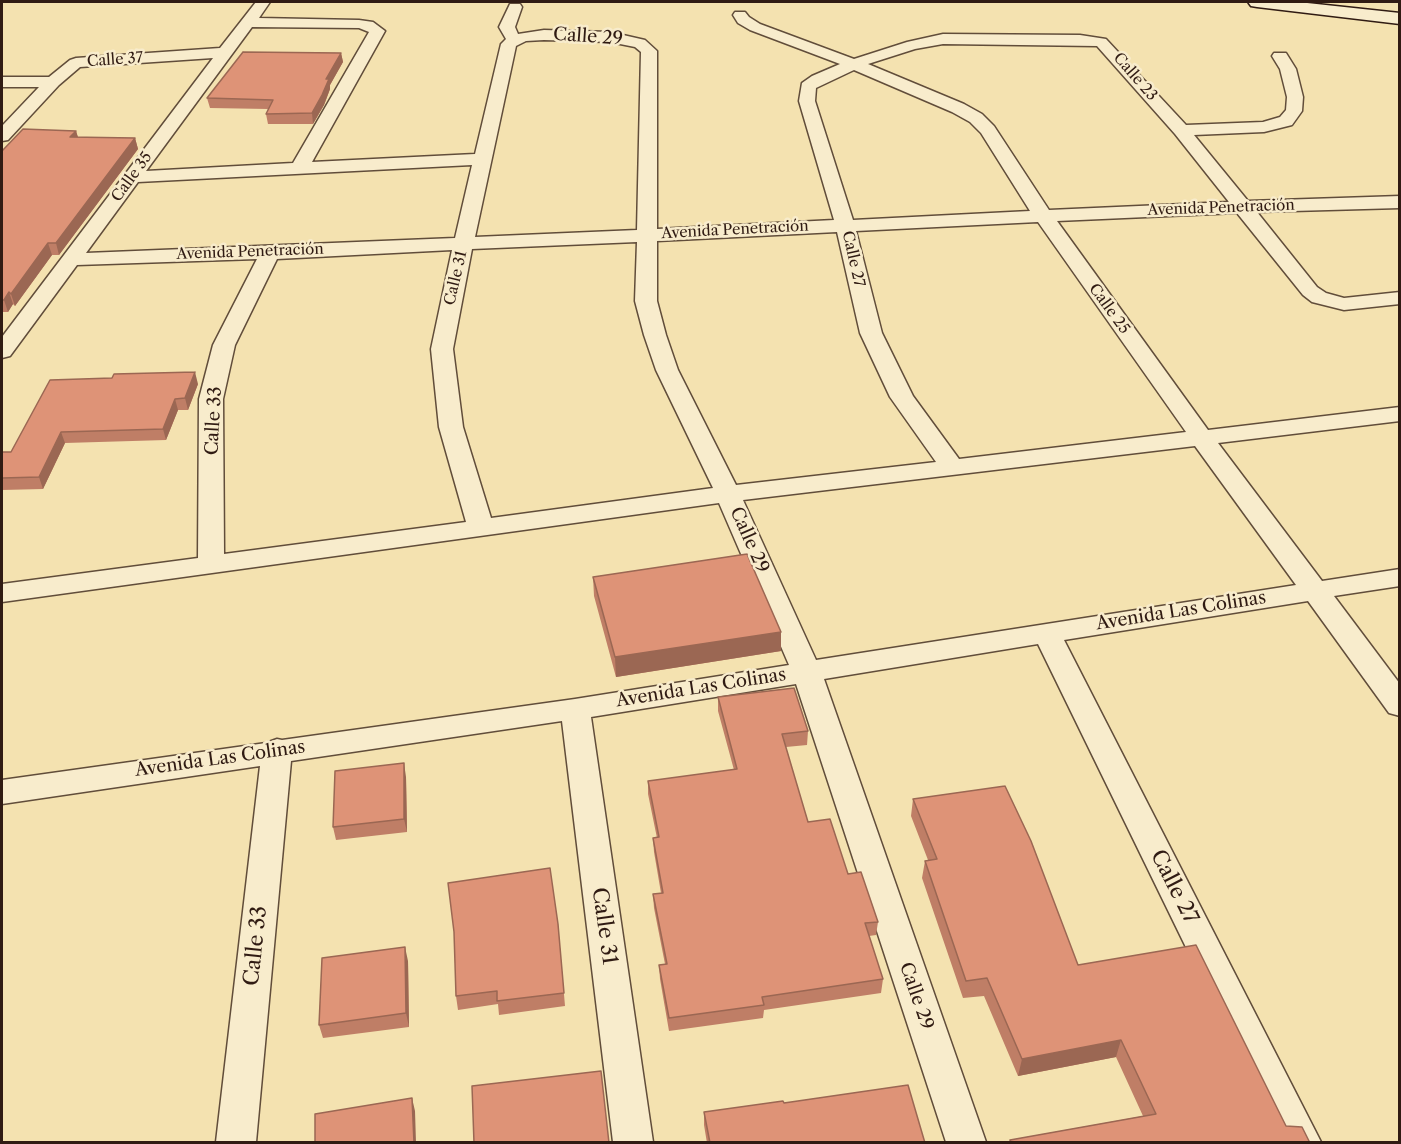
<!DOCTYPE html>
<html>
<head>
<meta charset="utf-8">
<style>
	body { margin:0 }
	#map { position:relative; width:1401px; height:1144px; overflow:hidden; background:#f4e2b0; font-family:"Libre Caslon Text",serif }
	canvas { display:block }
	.frame { position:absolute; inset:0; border:3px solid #301b13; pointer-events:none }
</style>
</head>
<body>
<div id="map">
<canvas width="1401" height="1144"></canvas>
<div class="frame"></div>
</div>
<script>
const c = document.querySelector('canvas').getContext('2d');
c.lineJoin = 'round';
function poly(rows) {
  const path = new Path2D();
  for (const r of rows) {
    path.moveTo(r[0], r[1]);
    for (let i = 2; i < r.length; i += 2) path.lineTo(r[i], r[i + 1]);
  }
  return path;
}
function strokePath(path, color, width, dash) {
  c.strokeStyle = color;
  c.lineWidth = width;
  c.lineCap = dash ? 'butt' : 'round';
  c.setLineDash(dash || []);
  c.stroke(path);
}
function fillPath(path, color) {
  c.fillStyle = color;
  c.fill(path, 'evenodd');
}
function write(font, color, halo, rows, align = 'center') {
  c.font = font + ' "Libre Caslon Text",serif';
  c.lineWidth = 5;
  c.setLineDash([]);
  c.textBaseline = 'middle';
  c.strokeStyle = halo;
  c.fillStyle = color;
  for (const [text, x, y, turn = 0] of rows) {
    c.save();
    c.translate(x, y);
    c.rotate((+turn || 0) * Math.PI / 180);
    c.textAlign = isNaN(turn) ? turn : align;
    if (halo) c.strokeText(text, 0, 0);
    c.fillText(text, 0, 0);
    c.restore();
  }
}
const minor = poly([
	[256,2,270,2,259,18,359,20,373,22,385,31,312,162,475,154,501,44,506,39,499,27,510,4,520,4,522,7,515,27,518,34,544,30,610,32,645,40,657,51,657,229,834,220,799,101,802,83,812,76,840,64,750,30,738,23,733,15,735,12,745,12,749,17,760,24,854,59,907,42,943,34,1080,35,1106,39,1186,125,1263,122,1280,117,1286,110,1287,97,1280,69,1272,56,1274,53,1286,53,1296,69,1303,97,1302,111,1292,125,1264,132,1194,135,1248,201,1400,196,1400,208,1257,212,1317,287,1326,293,1344,298,1400,292,1400,304,1344,310,1312,302,1303,295,1237,213,1057,221,1208,430,1400,407,1400,421,1218,443,1322,581,1400,569,1400,586,1334,596,1400,684,1400,716,1389,713,1308,601,1064,640,1321,1142,1281,1142,1038,644,824,679,986,1142,946,1142,796,684,591,717,653,1142,613,1142,562,721,291,761,256,1142,216,1142,260,766,2,804,2,780,266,743,277,739,282,740,575,699,789,665,719,503,2,602,2,584,198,558,199,399,213,345,257,259,77,265,10,356,2,358,2,337,213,58,80,67,59,85,8,140,2,141,2,126,39,87,2,87,2,77,49,77,70,60,76,58,220,48,256,2],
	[252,27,359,28,369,32,293,163,146,171,252,27],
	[544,40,610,42,635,47,641,52,637,230,475,237,516,46,526,41,544,40],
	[943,44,1097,46,1175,134,1229,202,1049,210,994,126,982,114,964,104,868,64,915,49,943,44],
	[854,70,952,112,970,122,981,133,1030,211,853,220,815,101,816,88,854,70],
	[472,165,455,238,86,253,138,182,472,165],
	[1038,222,1186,432,959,459,913,396,882,333,856,231,1038,222],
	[837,232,860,333,890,397,936,462,736,485,678,370,666,335,657,301,657,241,837,232],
	[637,242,635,301,644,335,656,370,713,488,491,518,463,427,453,349,472,249,637,242],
	[452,250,431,349,439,427,466,522,224,554,223,399,235,345,277,259,452,250],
	[1195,446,1296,585,816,660,743,500,1195,446]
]);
const secondary = poly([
	[1248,2,1298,2,1400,13,1400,24,1257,7,1251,6,1248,2]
]);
const wall = poly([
	[341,53,343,62,330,85,330,89,324,105,313,124,268,124,266,114,268,109,210,108,207,98],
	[76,131,78,137,135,138,138,149,59,255,52,255,15,306,13,304,8,312,2,312,2,151],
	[112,378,198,384,188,410,178,410,166,440,65,443,43,489,2,490,2,452,11,452],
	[593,577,781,632,781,651,616,677,594,596],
	[718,697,808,731,807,745,786,747,808,822,848,874,878,922,876,935,869,936,883,979,881,993,764,1010,763,1018,669,1031,660,979,659,965,665,964,654,908,653,894,661,893,654,852,653,838,657,838,648,794,648,781,734,770,718,711],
	[406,777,407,832,336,840,333,827],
	[913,799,1078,965,1286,1126,1310,1143,1009,1143,1010,1140,1143,1116,1116,1057,1018,1076,984,996,963,998,922,878,925,861,928,860,911,816],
	[558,924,565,1006,499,1015,498,1004,458,1010,456,996],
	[408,961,409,1027,323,1038,319,1025],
	[784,1103,925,1143,707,1143,704,1125,704,1112]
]);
const shadedWall = poly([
	[341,53,343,62,330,85,330,89,324,105,313,124,312,113,326,79],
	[76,131,79,141,70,137],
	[135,138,138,149,59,255,56,243],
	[48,243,52,255,15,306,11,294],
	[9,292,13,304,8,312,4,300],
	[195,372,198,384,188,410,185,398],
	[175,399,178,410,166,440,163,429],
	[61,432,65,443,43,489,39,477],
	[781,632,781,651,616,677,615,657],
	[404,763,406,777,407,832,404,819],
	[405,947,408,961,409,1027,406,1013],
	[1121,1040,1116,1057,1018,1076,1022,1059],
	[412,1098,415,1111,416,1143,414,1143]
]);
const building = poly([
	[243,52,341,53,326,79,329,79,322,95,312,113,266,114,273,100,207,98,243,52],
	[23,129,76,131,70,137,135,138,56,243,48,243,11,294,9,292,4,300,2,300,2,151,23,129],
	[195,372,185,398,175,399,163,429,61,432,39,477,2,478,2,452,11,452,50,380,112,378,114,374,195,372],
	[747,554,781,632,615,657,593,577,747,554],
	[794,688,808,731,782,734,808,822,830,819,848,874,861,872,878,922,865,923,883,979,762,997,764,1005,669,1018,659,965,667,964,653,894,663,893,653,838,659,837,648,781,737,769,718,697,794,688],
	[404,763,404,819,333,827,335,771,404,763],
	[1005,786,1031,841,1078,965,1196,945,1286,1126,1302,1127,1310,1143,1011,1143,1010,1140,1156,1114,1121,1040,1022,1059,987,978,966,981,925,861,937,859,913,799,1005,786],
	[550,868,558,924,564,993,497,1001,497,991,456,996,454,932,448,883,550,868],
	[405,947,406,1013,319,1025,322,958,405,947],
	[601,1071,609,1143,474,1143,472,1086,601,1071],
	[908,1085,925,1143,710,1143,704,1112,783,1101,784,1103,908,1085],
	[412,1098,414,1143,315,1143,315,1114,412,1098]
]);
const farStreetnames = [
	["Calle 37",115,60,-4],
	["Calle 23",1135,77,49],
	["Calle 35",132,177,-54],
	["Avenida Penetración",1221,208,-2],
	["Avenida Penetración",735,230,-3],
	["Avenida Penetración",250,252,-2],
	["Calle 27",853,259,77],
	["Calle 31",456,278,-77],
	["Calle 25",1109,309,54]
];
const streetNames = [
	["Calle 29",588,37,4],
	["Calle 33",214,421,-87],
	["Calle 29",749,540,66],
	["Avenida Las Colinas",1181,611,-9],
	["Avenida Las Colinas",701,688,-9],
	["Avenida Las Colinas",220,759,-8],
	["Calle 29",916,996,71]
];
const nearStreetnames = [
	["Calle 27",1174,887,63],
	["Calle 31",604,926,82],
	["Calle 33",256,946,-84]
];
strokePath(minor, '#614d3a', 3);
strokePath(secondary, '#301b13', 3);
fillPath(minor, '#f8eccc');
fillPath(secondary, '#f8eccc');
fillPath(wall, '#bf7e66');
fillPath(shadedWall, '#9b6753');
fillPath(building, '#de9377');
strokePath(building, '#9b6753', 1.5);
write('15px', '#301b13', '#f8eccc', farStreetnames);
write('18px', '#301b13', '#f8eccc', streetNames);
write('21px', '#301b13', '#f8eccc', nearStreetnames);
</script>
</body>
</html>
